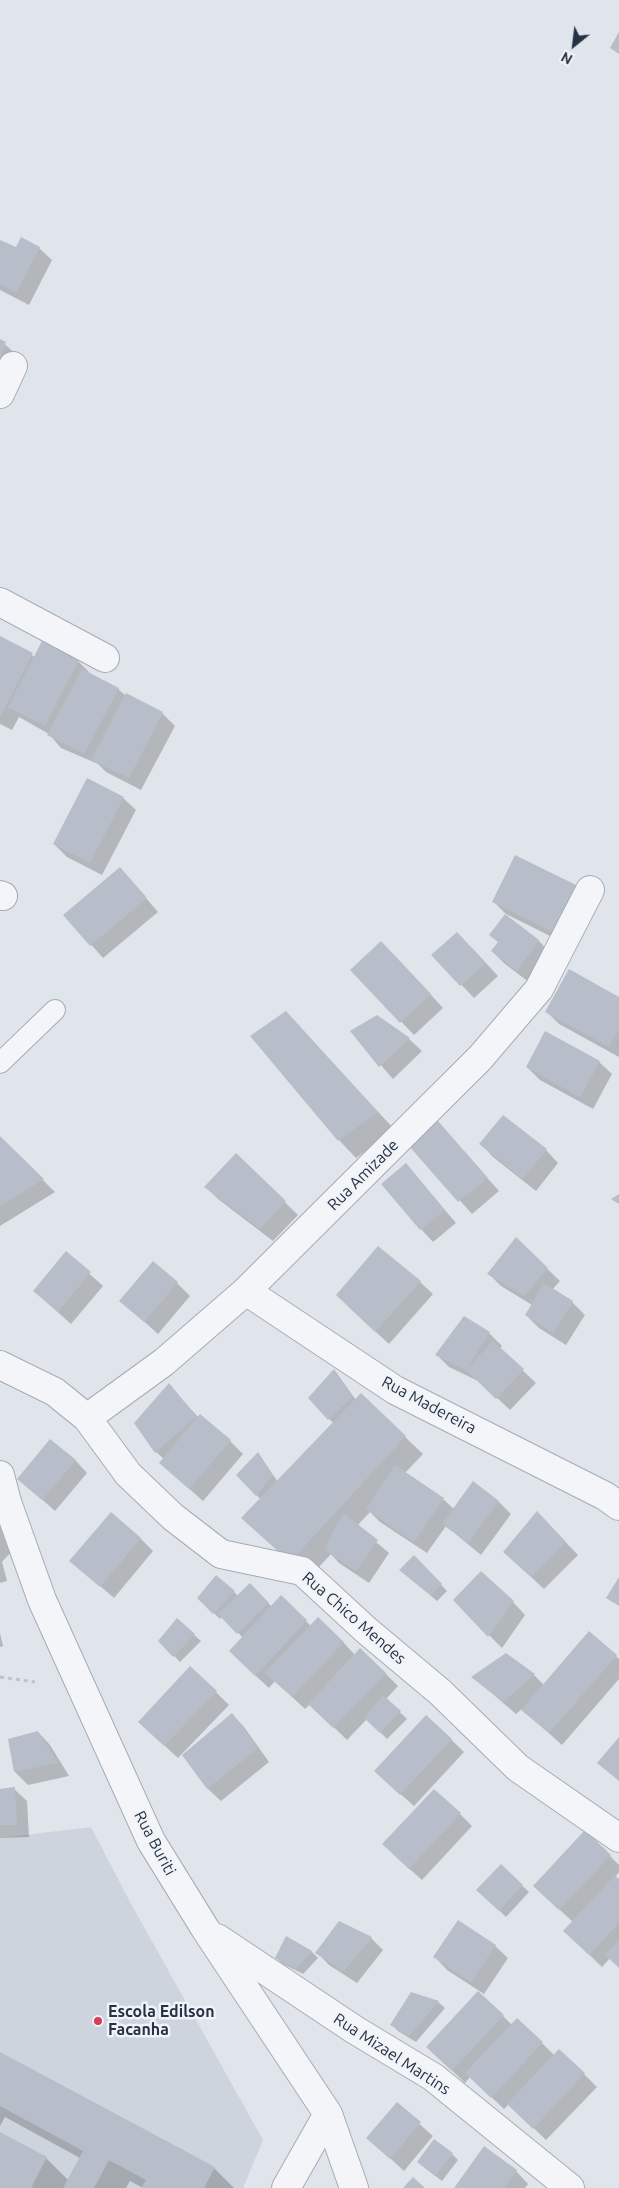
<!DOCTYPE html>
<html>
<head>
<meta charset="utf-8">
<style>
	body { margin:0 }
	#map { position:relative; width:619px; height:2188px; overflow:hidden; background:#e0e5eb; font-family:Ubuntu,sans-serif }
	canvas { display:block }
	.north { position:absolute; left:549px; top:20px; width:50px; height:50px; -webkit-text-stroke:4px #f0f4f8; paint-order:stroke; rotate:209deg; font-size:14px; font-weight:700; line-height:20px; text-align:center; color:#273244 }
	.north::after { content:''; display:block; margin:auto; width:18px; height:22px; background:#273244; clip-path:polygon(50% 0,100% 100%,50% 72%,0 100%) }
</style>
</head>
<body>
<div id="map">
<canvas width="619" height="2188"></canvas>
<div class="north">N</div>
</div>
<script>
const c = document.querySelector('canvas').getContext('2d');
c.lineJoin = 'round';
function fillPath(path, color) {
  c.fillStyle = color;
  c.fill(path, 'evenodd');
}
function poly(rows) {
  const path = new Path2D();
  for (const r of rows) {
    path.moveTo(r[0], r[1]);
    for (let i = 2; i < r.length; i += 2) path.lineTo(r[i], r[i + 1]);
  }
  return path;
}
function strokePath(path, color, width, dash) {
  c.strokeStyle = color;
  c.lineWidth = width;
  c.lineCap = dash ? 'butt' : 'round';
  c.setLineDash(dash || []);
  c.stroke(path);
}
function write(font, color, halo, rows, align = 'center') {
  c.font = font + ' Ubuntu,sans-serif';
  c.lineWidth = 5;
  c.setLineDash([]);
  c.textBaseline = 'middle';
  c.strokeStyle = halo;
  c.fillStyle = color;
  for (const [text, x, y, turn = 0] of rows) {
    c.save();
    c.translate(x, y);
    c.rotate((+turn || 0) * Math.PI / 180);
    c.textAlign = isNaN(turn) ? turn : align;
    if (halo) c.strokeText(text, 0, 0);
    c.fillText(text, 0, 0);
    c.restore();
  }
}
const built = poly([
	[91,1827,130,1902,263,2140,243,2188,0,2188,0,1838]
]);
const shadow = poly([
	[0,243,16,249,39,248,52,260,29,305,0,290],
	[0,340,18,356,0,381],
	[0,637,35,657,78,661,91,674,118,689,126,696,162,713,175,726,141,790,106,772,98,764,61,748,49,734,19,717,12,730,0,724],
	[123,798,136,810,102,875,67,857,54,844],
	[516,856,568,945,506,914,493,901],
	[120,868,158,912,103,958,65,915],
	[505,915,539,941,551,954,530,983,505,964,492,951,499,943],
	[470,946,498,976,474,998,433,955],
	[394,955,443,1008,414,1035,352,970],
	[619,998,619,1057,559,1024,547,1012],
	[377,1017,409,1039,422,1051,393,1079,352,1032],
	[303,1031,395,1130,356,1158,339,1140],
	[599,1062,612,1074,593,1109,540,1080,527,1067],
	[438,1123,499,1191,472,1214,411,1146],
	[0,1138,55,1192,0,1226],
	[481,1144,546,1150,558,1163,536,1191,493,1157],
	[236,1155,298,1215,273,1241,218,1199,206,1187],
	[406,1165,456,1223,433,1242,421,1229],
	[516,1239,560,1281,552,1290,572,1302,585,1315,566,1345,539,1328,526,1315,532,1305,501,1286,489,1274],
	[66,1253,103,1286,71,1324,34,1291],
	[420,1282,433,1294,389,1344,350,1308],
	[177,1283,190,1296,158,1334,121,1301],
	[464,1317,489,1333,502,1346,500,1349,536,1383,510,1410,480,1382,449,1367,437,1355],
	[334,1370,356,1400,405,1437,423,1454,405,1473,443,1499,454,1509,473,1483,499,1502,511,1514,481,1555,446,1526,427,1553,380,1522,370,1512,357,1526,389,1553,369,1583,339,1563,331,1554,309,1578,243,1518,261,1500,238,1475,258,1454,278,1482,333,1423,310,1398],
	[169,1385,199,1418,230,1441,243,1454,203,1501,160,1463,164,1459,156,1452],
	[75,1460,87,1473,55,1511,19,1479],
	[0,1503,13,1550,2,1562,7,1581,0,1583],
	[549,1525,578,1555,544,1589,504,1552],
	[140,1538,153,1551,114,1598,71,1561],
	[414,1557,447,1591,437,1601,401,1570],
	[256,1591,272,1607,281,1597,311,1626,343,1642,355,1655,385,1673,398,1686,386,1699,407,1719,387,1739,367,1719,347,1740,310,1704,305,1709,275,1681,269,1688,243,1664,243,1638,223,1616,220,1619,199,1598,234,1592,238,1596],
	[454,1600,513,1602,525,1615,502,1648],
	[177,1620,201,1641,180,1662,160,1641],
	[0,1633,3,1646,0,1647],
	[506,1655,534,1675,544,1685,616,1656,619,1659,619,1679,562,1745,522,1709,516,1714,473,1677],
	[216,1692,229,1705,178,1758,153,1735],
	[232,1714,244,1727,269,1762,221,1801,208,1789,184,1755],
	[427,1716,464,1752,414,1806,388,1783],
	[38,1732,50,1745,69,1776,28,1785,15,1772,10,1740],
	[14,1789,27,1801,29,1837,0,1838,0,1791],
	[460,1814,472,1826,422,1880,396,1857],
	[610,1856,619,1865,619,1872,615,1877,619,1881,619,1967,610,1958,602,1967,577,1943,573,1922,534,1886],
	[501,1866,529,1892,506,1917,478,1890],
	[287,1938,312,1952,318,1958,303,1974,283,1964,276,1958],
	[371,1938,383,1950,357,1983,329,1965,317,1952],
	[495,1946,508,1958,484,1994,447,1970,435,1957],
	[412,1993,438,2002,445,2008,416,2042,398,2031,392,2025],
	[503,2016,512,2025,542,2043,554,2055,584,2074,597,2087,546,2140,509,2104,504,2109,470,2077,465,2083,440,2059],
	[0,2054,214,2168,234,2188,143,2188,130,2181,126,2188,0,2188,0,2133,46,2158,68,2180,80,2158,5,2117,0,2126],
	[397,2104,433,2136,404,2171,368,2138],
	[452,2154,458,2160,442,2181,425,2168],
	[516,2171,528,2184,525,2188,455,2188]
]);
const building = poly([
	[619,32,619,54,610,48],
	[21,237,40,247,16,293,0,284,0,240,16,247],
	[0,339,6,342,0,359],
	[0,636,33,653,0,717],
	[42,641,79,660,45,726,8,707],
	[82,669,119,688,84,754,47,735],
	[126,693,163,712,129,778,91,760],
	[87,778,124,797,90,863,53,844],
	[515,855,578,886,555,933,492,902],
	[120,867,147,898,90,946,63,915],
	[505,914,539,940,517,971,491,951,498,942,489,935],
	[457,932,486,963,460,986,431,955],
	[381,941,431,994,400,1023,350,970],
	[569,969,619,997,619,1030,609,1047,545,1012],
	[286,1011,378,1112,338,1141,250,1036],
	[377,1015,410,1038,379,1067,350,1031],
	[545,1031,600,1061,580,1097,526,1067],
	[503,1115,547,1149,523,1179,479,1144],
	[438,1121,488,1178,458,1202,409,1146],
	[0,1136,44,1179,0,1206],
	[236,1153,286,1201,260,1229,204,1187],
	[406,1163,445,1210,420,1230,381,1184],
	[619,1194,619,1204,611,1199],
	[516,1237,548,1268,524,1296,487,1274],
	[378,1246,421,1281,375,1332,336,1295],
	[66,1251,91,1272,58,1312,33,1291],
	[153,1261,178,1282,144,1322,119,1301],
	[544,1283,573,1301,553,1333,525,1315],
	[464,1316,490,1332,466,1370,435,1355],
	[493,1341,524,1369,496,1399,466,1370],
	[334,1369,353,1396,328,1420,308,1398],
	[169,1383,196,1416,155,1453,134,1423],
	[361,1393,406,1436,290,1562,241,1518],
	[200,1414,231,1440,189,1489,159,1463],
	[50,1439,76,1460,42,1500,17,1479],
	[258,1452,273,1475,256,1496,236,1475],
	[395,1465,444,1498,414,1542,366,1509],
	[473,1481,499,1501,468,1543,442,1524],
	[537,1511,566,1542,531,1577,503,1552],
	[111,1512,141,1538,100,1587,69,1561],
	[343,1513,378,1540,356,1571,324,1550],
	[414,1555,442,1584,430,1595,399,1570],
	[481,1571,514,1601,488,1637,453,1600],
	[216,1575,235,1591,213,1614,197,1598],
	[619,1577,619,1606,606,1598],
	[250,1583,269,1603,237,1634,218,1614],
	[281,1595,307,1620,255,1676,229,1651],
	[318,1617,344,1642,292,1697,265,1673],
	[177,1618,195,1634,173,1657,158,1641],
	[589,1631,617,1655,549,1733,521,1710],
	[360,1648,386,1673,333,1728,308,1704],
	[506,1653,535,1674,503,1702,471,1677],
	[190,1666,217,1691,164,1746,138,1722],
	[383,1695,401,1711,380,1733,364,1718],
	[232,1713,258,1748,207,1789,182,1755],
	[426,1715,452,1739,400,1795,374,1771],
	[38,1731,58,1763,14,1772,8,1739],
	[619,1737,619,1781,597,1763],
	[15,1787,17,1825,0,1825,0,1789],
	[434,1789,461,1813,409,1869,382,1844],
	[585,1830,611,1855,559,1910,533,1886],
	[501,1864,523,1885,499,1911,476,1890],
	[615,1875,619,1879,619,1923,589,1955,563,1931],
	[458,1920,496,1945,471,1982,433,1957],
	[339,1921,372,1937,344,1971,315,1953],
	[286,1936,312,1951,296,1969,275,1958],
	[619,1940,619,1968,605,1955],
	[478,1991,504,2015,452,2071,426,2047],
	[411,1992,439,2001,409,2036,390,2025],
	[517,2018,543,2042,491,2098,465,2073],
	[559,2049,585,2073,533,2129,507,2104],
	[0,2052,215,2167,204,2188,141,2188,146,2180,109,2160,94,2188,63,2188,83,2151,0,2106],
	[397,2102,421,2122,390,2159,366,2138],
	[0,2132,47,2157,31,2188,0,2188],
	[434,2139,453,2153,435,2176,417,2162],
	[484,2146,517,2170,504,2188,454,2188],
	[413,2177,425,2188,403,2188]
]);
const path = poly([
	[0,1677,35,1682]
]);
const service = poly([
	[0,1063,55,1010]
]);
const minor = poly([
	[0,394,13,366],
	[0,602,105,658],
	[0,895,3,896],
	[246,1291,395,1390,605,1496,619,1506],
	[0,1365,55,1392,87,1418,128,1474,173,1517,221,1554,302,1571,366,1630,440,1692,518,1768,619,1838],
	[87,1418,164,1362,246,1291,480,1058,539,989,590,890],
	[0,1475,7,1502,42,1600,151,1841,206,1930,328,2114,354,2188],
	[217,1938,355,2030,433,2077,570,2188],
	[286,2188,328,2114]
]);
const markers = [
	[98,2021,5,"#da3b57"]
];
const streetNames = [
	["Rua Amizade",363,1175,-45],
	["Rua Madereira",429,1405,28],
	["Rua Chico Mendes",354,1618,41],
	["Rua Buriti",155,1843,62],
	["Rua Mizael Martins",392,2054,33]
];
const poiNames = [
	["Escola Edilson",108,2012],
	["Facanha",108,2030]
];
fillPath(built, '#ced4dd');
fillPath(shadow, '#0003');
fillPath(building, '#b7bec9');
strokePath(service, '#a5acb6', 22);
strokePath(minor, '#a5acb6', 30);
strokePath(path, '#bfc2c9', 3, [4, 4]);
strokePath(service, '#f4f5f8', 20);
strokePath(minor, '#f4f5f8', 28);
for (const [x, y, r, color] of markers) {
  const dot = new Path2D();
  dot.arc(x, y, r, 0, 2 * Math.PI);
  c.fillStyle = color;
  c.fill(dot);
  strokePath(dot, '#f0f4f8', 2);
}
write('16px', '#273244', '#f0f4f8', streetNames);
write('bold 16px', '#273244', '#f0f4f8', poiNames, 'left');
</script>
</body>
</html>
